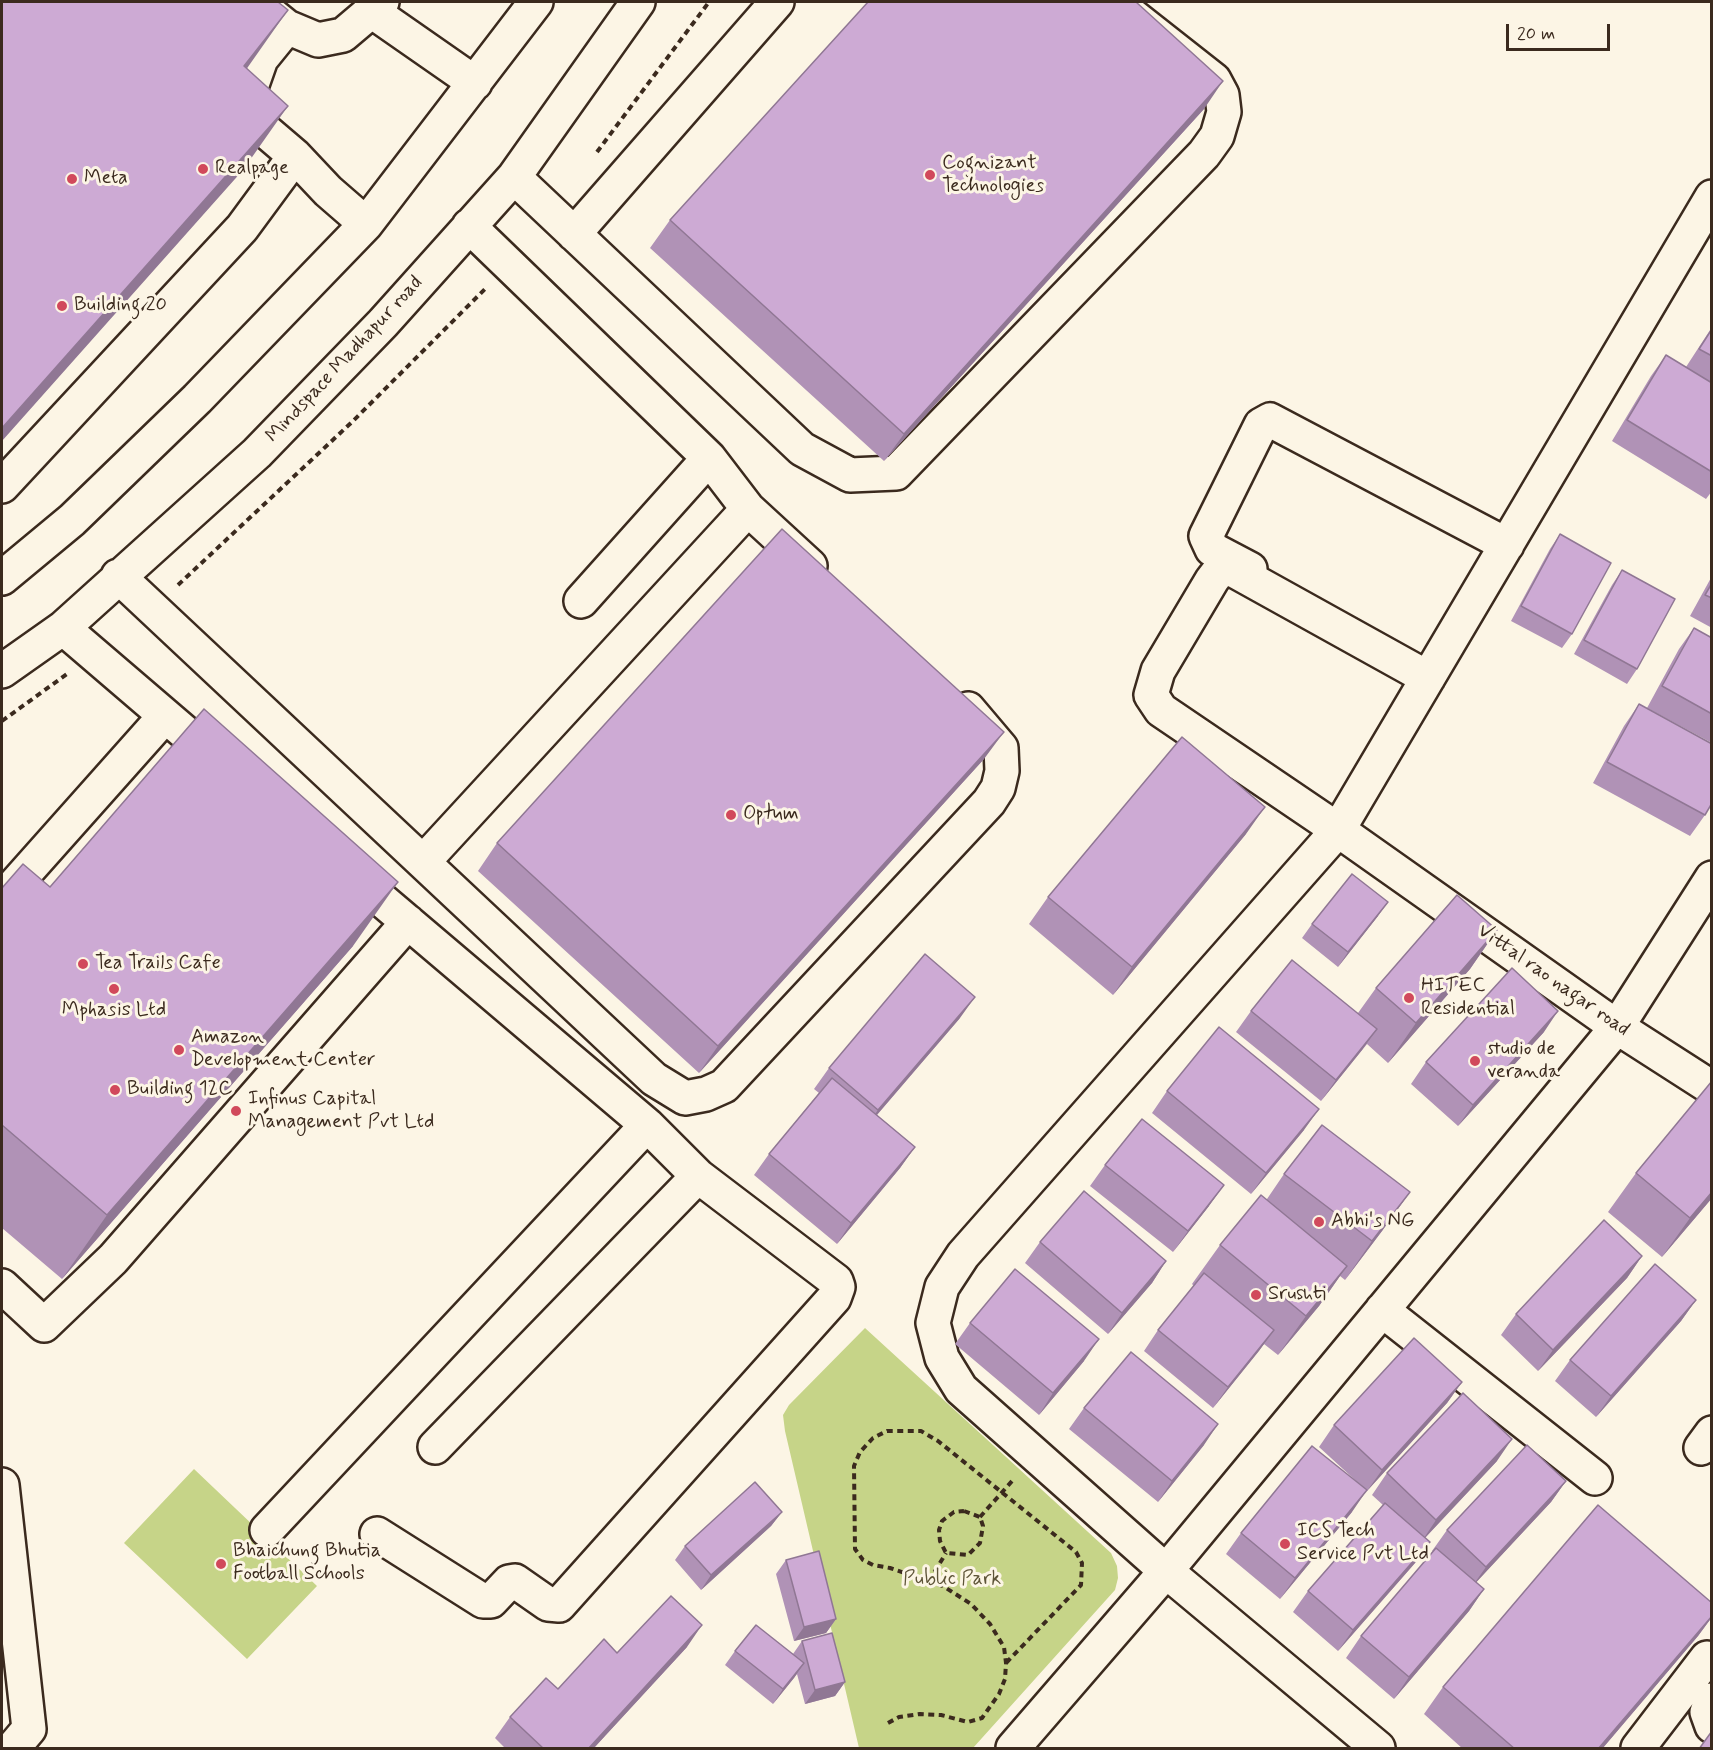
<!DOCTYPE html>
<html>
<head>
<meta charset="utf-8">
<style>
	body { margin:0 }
	#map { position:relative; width:1713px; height:1750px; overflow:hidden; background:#fcf5e5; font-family:Mynerve,sans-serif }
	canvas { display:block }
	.frame { position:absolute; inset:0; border:3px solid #3b2a1e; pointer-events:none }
	.scale { position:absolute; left:1506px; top:24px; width:104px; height:27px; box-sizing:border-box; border:3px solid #3b2a1e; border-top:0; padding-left:8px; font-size:18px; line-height:21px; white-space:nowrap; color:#3b2a1e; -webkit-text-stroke:4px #fcf5e5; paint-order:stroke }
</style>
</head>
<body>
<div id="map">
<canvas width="1713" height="1750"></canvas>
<div class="frame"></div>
<div class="scale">20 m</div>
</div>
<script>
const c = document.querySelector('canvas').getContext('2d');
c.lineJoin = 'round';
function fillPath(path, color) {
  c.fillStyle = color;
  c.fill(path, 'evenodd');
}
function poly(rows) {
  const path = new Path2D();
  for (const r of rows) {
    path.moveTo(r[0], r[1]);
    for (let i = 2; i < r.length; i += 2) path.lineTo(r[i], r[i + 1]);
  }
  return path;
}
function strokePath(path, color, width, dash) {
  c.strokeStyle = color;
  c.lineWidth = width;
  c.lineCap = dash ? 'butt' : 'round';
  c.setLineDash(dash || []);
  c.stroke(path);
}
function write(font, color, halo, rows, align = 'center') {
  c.font = font + ' Mynerve,sans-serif';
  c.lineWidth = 6;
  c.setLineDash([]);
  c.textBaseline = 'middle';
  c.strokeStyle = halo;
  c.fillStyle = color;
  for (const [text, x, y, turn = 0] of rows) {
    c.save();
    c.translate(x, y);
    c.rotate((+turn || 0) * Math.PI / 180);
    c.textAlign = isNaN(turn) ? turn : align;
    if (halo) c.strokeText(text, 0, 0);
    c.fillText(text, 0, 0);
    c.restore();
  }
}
const green = poly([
	[865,1328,1111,1553,1117,1566,1118,1578,1115,1590,973,1748,859,1748,785,1431,783,1415,789,1405],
	[194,1469,317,1586,247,1659,124,1543]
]);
const path = poly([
	[597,152,709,2],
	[178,585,352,422,486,288],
	[2,721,67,674],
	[964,1511,980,1517,983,1526,980,1543,968,1555,946,1553,940,1541,939,1530,942,1521,954,1512,964,1511],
	[980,1517,1013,1480],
	[929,1581,946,1553],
	[888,1723,899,1717,920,1714,941,1715,968,1722,982,1718,999,1694,1005,1679,1006,1663,1004,1647,990,1624,971,1604,943,1586,890,1568,873,1565,863,1560,855,1549,854,1466,860,1452,873,1438,887,1431,921,1431,938,1441,1076,1552,1082,1563,1081,1585,1006,1663]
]);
const minor = poly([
	[256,2,287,27,318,40,343,35,382,2],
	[373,12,475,83],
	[287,27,261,59,249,93,254,121,295,156,328,191,366,224],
	[514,177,802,449,850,475,896,473,1204,154,1217,136,1224,112,1222,95,1214,80,1115,2],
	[469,226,709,458,748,509,810,566],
	[574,234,777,2],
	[2,486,242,228,295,156],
	[1250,569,1212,549,1206,536,1261,425,1270,420,1507,545],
	[118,576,654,1079,685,1098,706,1094,724,1086,989,802,998,788,1002,771,1001,748,968,709],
	[2,578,72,520,197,399,366,224,536,2],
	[581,601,709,458],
	[63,628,217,760],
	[2,671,63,628,257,453,383,323,514,177,638,2],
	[1428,678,1228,567,1222,567,1212,580,1158,671,1151,695,1161,710,1338,830,1617,1027,1712,1088],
	[424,861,748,509],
	[350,873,647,1125,698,1176,836,1281,838,1287,834,1298,559,1605,548,1604,515,1581,509,1582,491,1601,483,1601,377,1534],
	[2,899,165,716],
	[2,1286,44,1325,113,1259,408,922],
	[1382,1310,1595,1478],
	[435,1447,698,1176],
	[1701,1448,1712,1433],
	[2,1485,29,1729,13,1748],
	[267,1530,647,1125],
	[1712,1700,1707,1712,1712,1726],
	[1013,1748,1166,1571,1617,1027,1712,878],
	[1378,1748,1166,1571,961,1389,942,1358,933,1323,942,1287,963,1255,1338,830,1712,197],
	[1638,1748,1707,1658]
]);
const wall = poly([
	[1204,109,884,461,650,248,670,220],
	[1712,327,1712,491,1706,499,1612,441,1651,376,1666,355,1686,367],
	[1560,534,1572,634,1562,648,1511,621,1550,549],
	[1622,570,1637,669,1627,684,1574,654,1612,585],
	[1712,576,1712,628,1690,616],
	[1694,628,1712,638,1712,743,1647,708,1679,649],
	[1639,704,1705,815,1690,836,1593,783,1624,726],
	[984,759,699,1073,478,871,497,843],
	[1246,834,1113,995,1029,924,1048,897],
	[50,887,353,946,62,1279,2,1228,2,888],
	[1378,916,1338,967,1302,938,1312,924],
	[1497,930,1470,969,1388,1063,1367,1044,1321,1101,1236,1032,1251,1011,1358,1013,1376,988],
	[960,1018,877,1115,915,1147,900,1168,837,1244,754,1175,769,1154,819,1093,814,1089,829,1068],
	[1544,1032,1458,1126,1411,1084,1426,1062],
	[1712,1081,1712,1198,1662,1257,1608,1212,1636,1173],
	[1167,1091,1304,1130,1251,1194,1152,1113],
	[1105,1165,1209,1206,1173,1252,1090,1186],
	[1284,1174,1410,1192,1382,1231,1345,1280,1340,1276,1319,1306,1278,1355,1264,1344,1213,1408,1144,1351,1158,1330,1194,1286,1192,1284,1220,1245,1267,1199],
	[1040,1242,1166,1261,1152,1283,1108,1334,1025,1263],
	[1642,1256,1627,1278,1538,1371,1501,1335,1516,1314],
	[1696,1300,1681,1321,1596,1417,1555,1381,1570,1360],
	[970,1323,1084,1361,1039,1415,955,1344],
	[1462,1382,1447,1403,1367,1491,1319,1447,1334,1425],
	[1084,1408,1204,1445,1158,1502,1069,1429],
	[1497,1461,1425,1538,1415,1563,1338,1651,1293,1612,1308,1591,1383,1505,1372,1495,1387,1473],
	[1566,1481,1551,1502,1476,1582,1484,1589,1469,1611,1394,1699,1346,1658,1361,1636,1433,1552,1432,1551,1447,1530],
	[782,1512,771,1526,701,1590,675,1560,685,1546],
	[1352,1512,1280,1599,1226,1554,1241,1533],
	[786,1560,836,1619,826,1633,794,1641,776,1574],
	[1712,1603,1712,1617,1698,1636,1602,1749,1463,1749,1424,1714,1443,1687],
	[802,1641,845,1682,835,1696,805,1704,797,1674,773,1704,725,1665,735,1651,793,1654],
	[687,1647,593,1749,506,1749,495,1738,510,1717,617,1653]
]);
const shadedWall = poly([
	[288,10,243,74,244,66],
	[1223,81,1204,109,884,461,904,434],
	[288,106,243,170,2,441,2,428],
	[1004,732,984,759,699,1073,718,1046],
	[1265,807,1246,834,1113,995,1132,967],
	[398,882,353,946,62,1279,107,1215],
	[1388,902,1378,916,1338,967,1348,952],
	[1497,930,1470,969,1388,1063,1416,1023],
	[975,997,960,1018,863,1131,878,1110],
	[1558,1011,1544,1032,1458,1126,1473,1105],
	[1377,1029,1362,1050,1321,1101,1336,1080],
	[1319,1109,1304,1130,1251,1194,1266,1173],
	[915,1147,900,1168,837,1244,851,1223],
	[1224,1185,1209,1206,1173,1252,1188,1231],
	[1410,1192,1382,1231,1345,1280,1372,1241],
	[1712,1192,1712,1198,1662,1257,1690,1218],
	[1642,1256,1627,1278,1538,1371,1553,1350],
	[1166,1261,1152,1283,1108,1334,1122,1313],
	[1347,1266,1319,1306,1278,1355,1306,1316],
	[1696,1300,1681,1321,1596,1417,1611,1396],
	[1274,1330,1259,1351,1213,1408,1228,1387],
	[1099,1339,1084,1361,1039,1415,1053,1393],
	[1462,1382,1447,1403,1367,1491,1382,1470],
	[1218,1424,1204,1445,1158,1502,1172,1481],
	[1512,1439,1497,1461,1422,1541,1436,1520],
	[1566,1481,1551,1502,1471,1588,1486,1567],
	[1367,1490,1352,1512,1280,1599,1295,1578],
	[782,1512,771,1526,701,1590,711,1575],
	[1430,1542,1415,1563,1338,1651,1353,1630],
	[1484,1589,1469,1611,1394,1699,1409,1677],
	[1712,1616,1712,1617,1698,1636,1602,1749,1598,1749],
	[836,1619,826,1633,794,1641,804,1627],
	[702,1625,687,1647,593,1749,588,1749],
	[804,1663,794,1678,773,1704,783,1689],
	[845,1682,835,1696,805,1704,815,1690]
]);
const building = poly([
	[2,2,278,2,288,10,244,66,288,106,2,428,2,2],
	[868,2,1136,2,1223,81,904,434,670,220,868,2],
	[1712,329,1712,356,1699,349,1712,329],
	[1666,355,1712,383,1712,472,1627,420,1666,355],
	[782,529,1004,732,718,1046,497,843,782,529],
	[1560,534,1611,563,1572,634,1521,606,1560,534],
	[1622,570,1675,599,1637,669,1584,640,1622,570],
	[1712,583,1712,598,1705,595,1712,583],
	[1694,628,1712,638,1712,714,1662,686,1694,628],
	[1639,704,1712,744,1712,803,1705,815,1607,762,1639,704],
	[204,709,398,882,107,1215,2,1125,2,888,23,864,50,887,204,709],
	[1182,737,1265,807,1132,967,1048,897,1182,737],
	[1352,874,1388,902,1348,952,1312,924,1352,874],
	[1457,895,1497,930,1416,1023,1376,988,1457,895],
	[925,954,975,997,878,1110,829,1068,925,954],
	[1292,960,1377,1029,1336,1080,1251,1011,1292,960],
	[1512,968,1558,1011,1473,1105,1426,1062,1512,968],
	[1219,1027,1319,1109,1266,1173,1167,1091,1219,1027],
	[832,1078,915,1147,851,1223,769,1154,832,1078],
	[1712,1081,1712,1192,1690,1218,1636,1173,1712,1081],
	[1142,1119,1224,1185,1188,1231,1105,1165,1142,1119],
	[1322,1125,1410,1192,1372,1241,1284,1174,1322,1125],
	[1084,1191,1166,1261,1122,1313,1040,1242,1084,1191],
	[1261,1195,1347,1266,1306,1316,1220,1245,1261,1195],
	[1604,1220,1642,1256,1553,1350,1516,1314,1604,1220],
	[1655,1264,1696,1300,1611,1396,1570,1360,1655,1264],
	[1015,1269,1099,1339,1053,1393,970,1323,1015,1269],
	[1204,1273,1274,1330,1228,1387,1158,1330,1204,1273],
	[1414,1338,1462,1382,1382,1470,1334,1425,1414,1338],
	[1131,1352,1218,1424,1172,1481,1084,1408,1131,1352],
	[1463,1393,1512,1439,1436,1520,1387,1473,1463,1393],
	[1527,1445,1566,1481,1486,1567,1447,1530,1527,1445],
	[1312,1446,1367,1490,1295,1578,1241,1533,1312,1446],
	[755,1482,782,1512,711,1575,685,1546,755,1482],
	[1385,1503,1430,1542,1353,1630,1308,1591,1385,1503],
	[1598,1505,1712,1603,1712,1616,1598,1749,1515,1749,1443,1687,1598,1505],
	[1436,1548,1484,1589,1409,1677,1361,1636,1436,1548],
	[819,1551,836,1619,804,1627,786,1560,819,1551],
	[671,1596,702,1625,588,1749,544,1749,510,1717,546,1678,558,1689,604,1639,617,1653,671,1596],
	[756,1625,804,1663,783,1689,735,1651,756,1625],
	[832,1633,845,1682,815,1690,802,1641,832,1633],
	[1712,1731,1712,1749,1699,1749,1712,1731]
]);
const markers = [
	[203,169,6,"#d1495b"],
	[930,175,6,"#d1495b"],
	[72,179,6,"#d1495b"],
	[62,306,6,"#d1495b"],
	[731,815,6,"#d1495b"],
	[83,964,6,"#d1495b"],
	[114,989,6,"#d1495b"],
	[1409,998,6,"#d1495b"],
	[179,1050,6,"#d1495b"],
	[1475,1061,6,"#d1495b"],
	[115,1090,6,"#d1495b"],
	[236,1111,6,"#d1495b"],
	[1319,1222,6,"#d1495b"],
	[1256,1295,6,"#d1495b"],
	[1285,1544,6,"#d1495b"],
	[221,1564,6,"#d1495b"]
];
const poiNames = [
	["Cognizant",942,164],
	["Technologies",942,187],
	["Realpage",215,169],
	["Meta",84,179],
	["Building 20",74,306],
	["Optum",743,815],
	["Tea Trails Cafe",95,964],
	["HITEC",1421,987],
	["Residential",1421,1010],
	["Mphasis Ltd",114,1011,"center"],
	["Amazon",191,1038],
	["Development Center",191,1061],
	["studio de",1487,1050],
	["veranda",1487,1073],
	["Building 12C",127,1090],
	["Infinus Capital",248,1100],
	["Management Pvt Ltd",248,1123],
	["Abhi's NG",1331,1222],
	["Srushti",1268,1295],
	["ICS Tech",1297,1532],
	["Service Pvt Ltd",1297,1555],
	["Bhaichung Bhutia",233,1552],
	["Football Schools",233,1575]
];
const streetNames = [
	["Mindspace Madhapur road",345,360,-47],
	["Vittal rao nagar road",1553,981,35]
];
const parkNames = [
	["Public Park",952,1580]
];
fillPath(green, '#c6d488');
strokePath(minor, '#3b2a1e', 38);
strokePath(path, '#3b2a1e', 4, [6, 4.5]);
strokePath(minor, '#fcf5e5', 33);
fillPath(wall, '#b092b6');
fillPath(shadedWall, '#907794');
fillPath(building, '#cdaad4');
strokePath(building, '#907794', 1.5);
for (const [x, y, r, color] of markers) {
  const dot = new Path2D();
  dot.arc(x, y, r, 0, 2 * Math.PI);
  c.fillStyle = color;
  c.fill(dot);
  strokePath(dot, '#fcf5e5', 2);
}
write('20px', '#3b2a1e', '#fcf5e5', poiNames, 'left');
write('20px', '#3b2a1e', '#fcf5e5', streetNames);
write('20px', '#5e5438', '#fcf5e5', parkNames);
</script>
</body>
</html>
